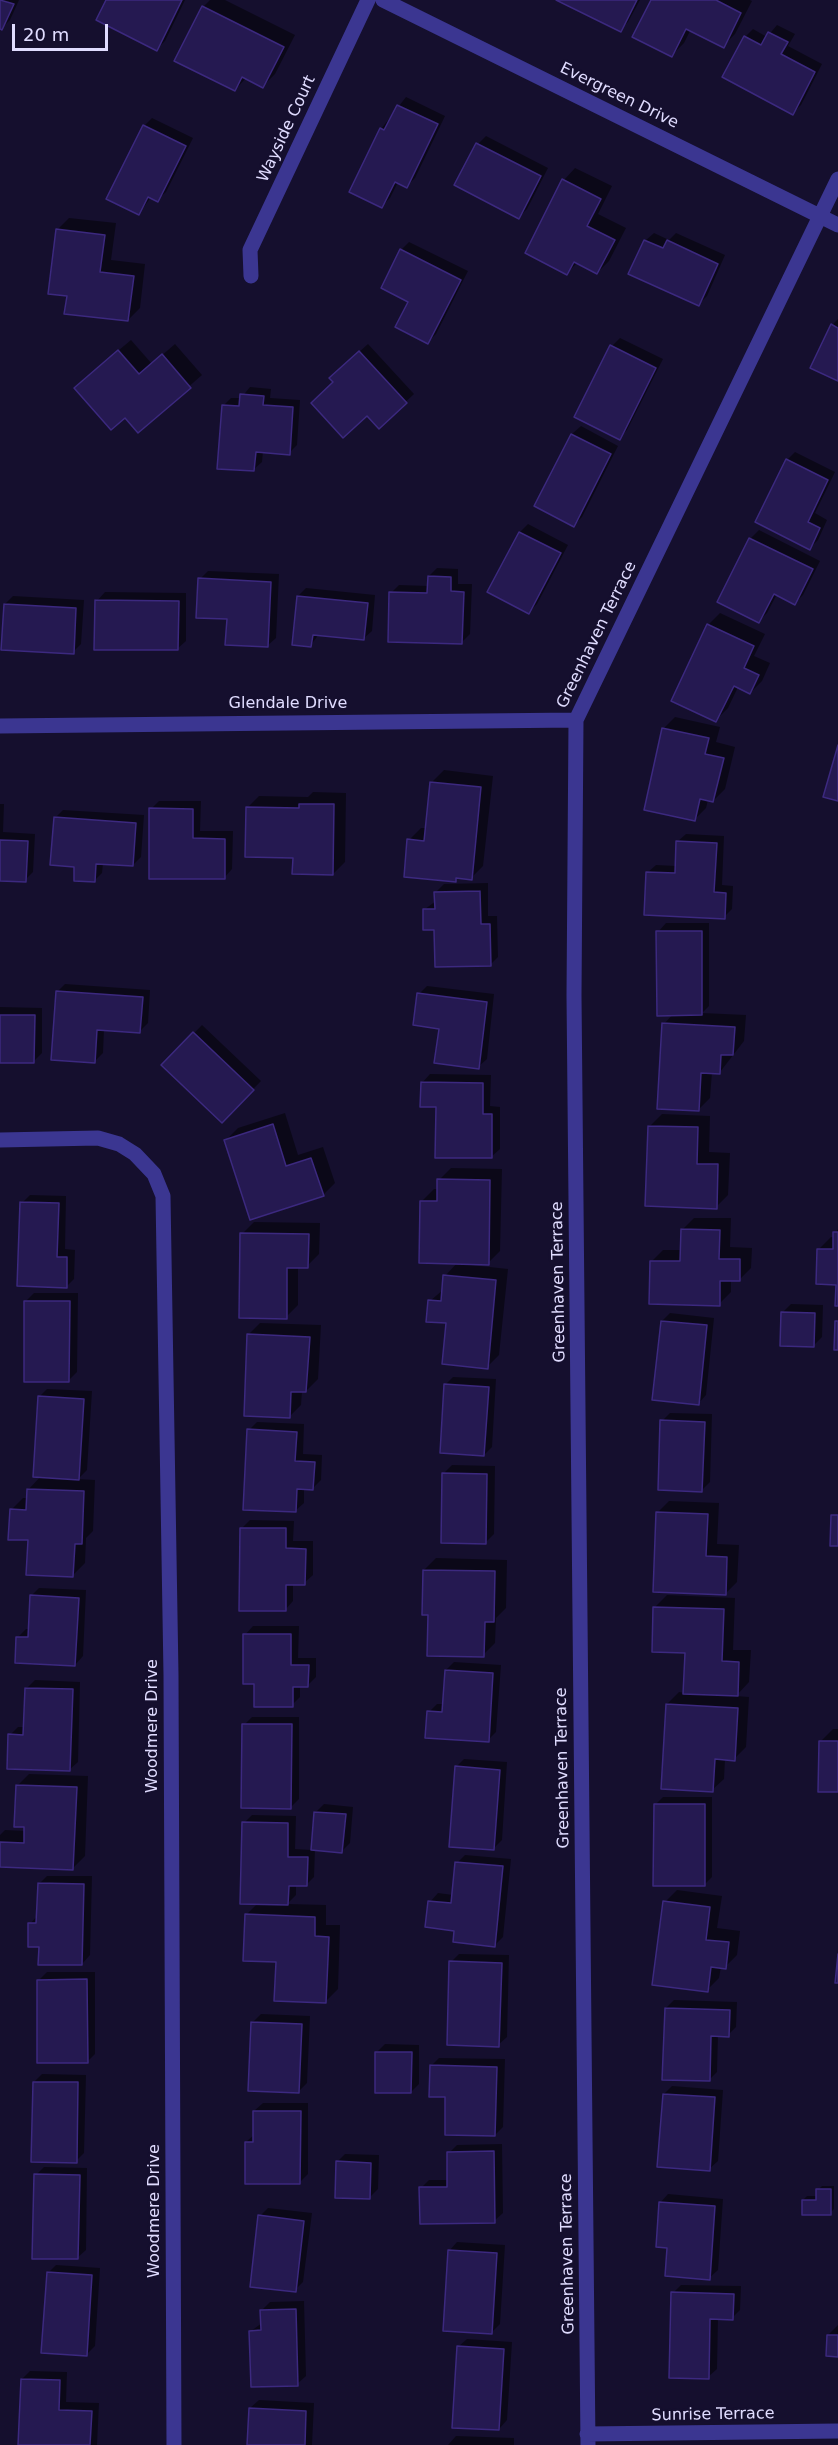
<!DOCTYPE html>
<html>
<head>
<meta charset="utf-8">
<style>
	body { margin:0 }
	#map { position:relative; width:838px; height:2445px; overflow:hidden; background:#150f2e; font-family:"DejaVu Sans",sans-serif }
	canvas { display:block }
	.scale { position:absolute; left:12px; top:24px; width:96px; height:27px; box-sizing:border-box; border:3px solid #e0dcff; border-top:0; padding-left:8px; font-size:18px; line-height:21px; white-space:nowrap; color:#e0dcff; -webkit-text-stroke:4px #150f2e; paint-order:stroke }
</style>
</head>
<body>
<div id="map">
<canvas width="838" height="2445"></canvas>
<div class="scale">20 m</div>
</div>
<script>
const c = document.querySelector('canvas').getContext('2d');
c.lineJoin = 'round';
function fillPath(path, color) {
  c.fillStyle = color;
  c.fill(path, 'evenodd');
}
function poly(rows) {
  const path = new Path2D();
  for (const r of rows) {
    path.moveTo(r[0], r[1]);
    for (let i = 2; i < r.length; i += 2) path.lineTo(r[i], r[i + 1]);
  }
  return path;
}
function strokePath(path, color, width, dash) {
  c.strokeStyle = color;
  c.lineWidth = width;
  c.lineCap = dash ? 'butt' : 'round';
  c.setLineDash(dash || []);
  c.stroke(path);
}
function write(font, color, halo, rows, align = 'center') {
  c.font = font + ' "DejaVu Sans",sans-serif';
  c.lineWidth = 4.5;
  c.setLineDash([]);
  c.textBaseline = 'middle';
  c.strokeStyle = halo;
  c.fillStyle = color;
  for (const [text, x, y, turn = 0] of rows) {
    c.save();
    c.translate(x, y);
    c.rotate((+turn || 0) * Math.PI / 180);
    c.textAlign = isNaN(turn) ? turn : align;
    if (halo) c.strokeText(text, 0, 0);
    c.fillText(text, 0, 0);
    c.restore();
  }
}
const shadow = poly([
	[0,0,19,0,10,20,2,28],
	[108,0,185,0,165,41,157,49],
	[210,0,225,0,295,35,275,74,263,86,246,78,235,90,203,7],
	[559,0,640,0,628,22,620,30],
	[653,0,750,0,752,1,735,34,723,46,691,29,684,43,672,55],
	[777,25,795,34,788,46,822,64,801,105,793,113,745,37,753,29,767,37],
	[406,97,445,116,415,178,407,186,398,182,390,198,382,206,381,129],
	[152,118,193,138,166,192,157,200,151,197,139,214,144,126],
	[486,136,548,168,527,209,519,217,478,144],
	[575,168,612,186,598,214,626,228,609,261,597,273,577,263,567,273,527,252,564,180],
	[69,218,116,223,111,260,145,264,140,308,128,320,68,294,57,230],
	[654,233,669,240,676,233,725,255,707,296,699,304,645,241],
	[409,242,468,271,436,334,428,342,410,301,401,250],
	[838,319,838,380,832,325],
	[620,338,663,359,627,430,619,438,576,416,612,346],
	[131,340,152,364,175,344,202,375,138,431,88,376],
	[368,344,414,394,380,426,335,382,339,370],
	[250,387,271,389,270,398,300,400,297,445,289,453,263,451,262,462,253,470,223,406,231,398,241,398],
	[581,426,618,446,582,517,574,525,536,505,572,434],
	[795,452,835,472,815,513,827,520,818,540,810,548,787,460],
	[528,524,568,545,537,604,529,612,520,532],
	[759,530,820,561,803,595,795,603,777,594,767,613,759,621,719,601,751,538],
	[437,568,458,569,458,584,472,584,470,634,462,642,391,593,399,585,429,586,429,576],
	[208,571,279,574,276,638,267,646,228,618,200,579],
	[306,588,375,595,372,631,363,639,319,634,311,645,298,596],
	[105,592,186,593,186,641,177,649,97,601],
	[13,596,84,600,81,644,73,652,5,604],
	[720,613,765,634,754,656,770,663,762,681,750,693,738,687,728,708,716,720,708,625],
	[675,717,720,727,716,742,735,747,725,789,713,801,708,800,706,808,694,820,663,729],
	[444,770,493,776,483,866,471,878,459,877,455,880,409,840,421,828,427,828,432,782],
	[313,792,346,793,345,862,333,874,294,857,247,808,259,796,308,797],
	[159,801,201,801,200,831,233,831,232,869,224,878,151,809],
	[0,804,4,804,3,832,35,834,33,872,25,880,0,879],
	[63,810,144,815,141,857,133,865,103,863,102,873,94,881,76,866,55,818],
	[686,834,724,836,722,885,733,886,732,909,724,917,647,873,656,865,676,866,677,842],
	[488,883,488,916,497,916,498,957,490,965,436,928,425,909,436,901,436,892,444,884],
	[666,923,709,923,709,1006,702,1013,746,1015,744,1041,720,1072,712,1072,710,1098,698,1110,664,1024,673,1014,658,932],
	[65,984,150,990,148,1023,140,1031,104,1029,103,1053,95,1061,57,992],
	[427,986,494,994,487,1059,478,1067,441,1027,419,994],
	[0,1007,42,1008,42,1053,34,1061,0,1061],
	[202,1025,261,1081,222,1121,163,1065],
	[430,1074,491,1075,490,1106,500,1107,500,1149,491,1157,438,1106,422,1083],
	[285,1113,298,1155,323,1147,335,1183,323,1195,226,1140,238,1128],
	[662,1114,710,1116,709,1152,730,1153,728,1195,716,1207,650,1126],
	[451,1168,502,1169,500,1251,488,1263,471,1263,471,1265,508,1269,499,1355,487,1367,430,1301,444,1289,445,1276,458,1262,422,1201,434,1189,438,1189,439,1180],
	[30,1195,66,1196,65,1249,75,1250,74,1279,66,1287,22,1203],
	[694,1218,731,1218,730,1247,752,1248,751,1268,739,1280,731,1280,731,1292,719,1304,651,1262,663,1250,681,1250,682,1230],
	[254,1222,320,1223,319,1254,307,1266,298,1266,298,1305,286,1317,242,1234],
	[838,1229,838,1304,838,1283,819,1249,831,1237,834,1237],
	[34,1293,78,1293,77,1372,69,1380,26,1301],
	[791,1304,823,1305,822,1337,813,1346,783,1312],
	[670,1313,714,1318,706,1395,698,1404,662,1321],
	[260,1323,321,1325,318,1379,306,1391,302,1391,301,1405,289,1417,248,1335],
	[453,1377,496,1379,492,1447,484,1455,445,1385],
	[47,1389,92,1391,87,1470,78,1479,95,1480,93,1531,86,1538,85,1563,73,1575,29,1539,11,1510,23,1498,28,1498,28,1490,41,1476,39,1397],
	[670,1413,712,1414,710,1482,702,1490,662,1421],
	[257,1422,304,1424,303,1454,322,1455,321,1480,313,1488,304,1488,304,1503,295,1511,249,1430],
	[452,1465,495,1466,494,1534,486,1542,444,1473],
	[669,1501,719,1503,717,1544,739,1545,737,1582,725,1594,657,1513],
	[250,1520,294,1521,293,1541,313,1541,313,1575,304,1583,293,1583,293,1601,285,1610,242,1528],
	[436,1558,507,1560,506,1608,496,1618,495,1643,483,1655,430,1614,424,1570],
	[39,1588,86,1590,83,1656,75,1665,18,1637,26,1629,30,1629,31,1596],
	[667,1595,735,1598,733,1650,751,1650,749,1682,736,1696,749,1697,746,1747,734,1759,725,1759,724,1779,712,1790,667,1704,679,1692,685,1693,686,1652,655,1607],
	[253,1626,299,1626,298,1658,316,1658,316,1677,308,1685,300,1685,300,1697,292,1705,256,1683,245,1635],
	[454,1662,501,1665,496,1732,488,1740,429,1712,437,1704,444,1704,446,1670],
	[35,1680,80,1682,78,1762,69,1770,10,1735,18,1727,25,1727,27,1688],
	[252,1717,299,1717,299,1799,291,1807,244,1725],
	[833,1729,838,1729,838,1791,821,1741],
	[464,1759,507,1762,502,1840,494,1848,456,1767],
	[29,1774,88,1776,85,1856,73,1868,0,1865,0,1835,5,1830,26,1831,17,1786],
	[663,1797,712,1797,712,1877,704,1885,655,1805],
	[324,1804,353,1807,350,1843,342,1851,315,1849,314,1877,306,1885,296,1885,296,1895,287,1904,326,1905,326,1925,340,1925,338,1989,326,2001,277,1961,246,1915,259,1902,244,1823,252,1815,296,1816,295,1849,312,1850,316,1812],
	[465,1855,511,1859,503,1937,495,1945,456,1929,430,1902,438,1893,453,1895,457,1863],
	[47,1876,92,1876,90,1955,82,1964,40,1946,30,1924,38,1915,39,1884],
	[677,1890,722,1896,717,1928,740,1931,737,1955,725,1967,721,1967,719,1978,707,1990,665,1902],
	[459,1954,509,1955,507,2037,498,2045,451,1962],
	[47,1972,95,1972,95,2054,87,2062,39,1980],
	[674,2000,737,2002,736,2027,728,2035,718,2035,717,2072,709,2080,666,2008],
	[261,2014,310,2016,307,2083,298,2092,253,2022],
	[385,2044,419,2045,419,2084,411,2092,377,2052],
	[439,2058,505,2059,503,2127,495,2135,447,2096,431,2066],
	[42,2074,86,2075,84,2153,76,2161,34,2082],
	[672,2086,723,2090,718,2161,709,2169,664,2094],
	[263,2103,308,2103,308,2174,300,2182,246,2142,255,2134,254,2111],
	[502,2144,503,2213,494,2221,421,2188,429,2180,449,2180,449,2153,457,2145],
	[345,2154,379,2155,378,2189,370,2197,337,2162],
	[44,2167,87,2168,86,2250,77,2258,36,2175],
	[822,2186,834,2186,834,2209,830,2213,803,2200,807,2196,818,2196,818,2190],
	[668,2194,723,2199,718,2270,709,2278,669,2246,660,2203],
	[268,2208,312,2213,303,2282,295,2290,260,2216],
	[457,2242,505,2245,500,2324,492,2332,449,2251],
	[56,2265,100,2268,95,2346,87,2354,48,2273],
	[681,2285,741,2286,740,2310,732,2318,718,2318,717,2369,708,2377,673,2293],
	[304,2301,306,2376,297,2384,251,2331,262,2323,262,2310,270,2302],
	[838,2325,838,2355,828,2335],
	[467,2339,512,2342,507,2420,499,2429,458,2347],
	[30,2371,67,2372,66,2402,99,2403,97,2445,20,2445,22,2379],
	[259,2400,314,2403,312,2445,249,2445,250,2408],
	[456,2436,514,2438,514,2445,448,2445]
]);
const building = poly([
	[0,0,14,4,2,30,0,29,0,0],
	[106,0,182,0,157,51,96,20,106,0],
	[556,0,637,0,621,32,556,0],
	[651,0,716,0,741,13,724,48,686,29,672,57,632,37,651,0],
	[202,6,284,47,263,88,242,77,235,91,174,61,202,6],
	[768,32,788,42,781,54,815,72,793,115,722,77,744,36,761,45,768,32],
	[397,105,438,124,407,188,395,182,382,208,349,192,380,128,384,130,397,105],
	[143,125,186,146,158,202,148,197,139,215,106,199,143,125],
	[476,143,541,176,519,219,454,185,476,143],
	[562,179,601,199,587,226,615,240,597,274,574,262,567,275,525,253,562,179],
	[56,229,105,235,100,272,134,276,128,321,64,314,67,296,48,294,56,229],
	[644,240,663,248,667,240,718,264,699,306,628,274,644,240],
	[400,249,461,280,428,344,395,327,408,302,381,288,400,249],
	[831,324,838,328,838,381,810,368,831,324],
	[610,345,656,368,620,440,574,417,610,345],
	[118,350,139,374,162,354,191,388,138,433,125,418,111,430,74,388,118,350],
	[359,351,407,403,379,429,367,416,343,438,311,403,333,382,329,378,359,351],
	[240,394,264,396,263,405,293,407,290,455,256,452,254,471,217,469,222,405,239,406,240,394],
	[571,434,611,454,574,527,534,506,571,434],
	[786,459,828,480,808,522,820,528,810,550,755,522,786,459],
	[519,532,561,553,529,614,487,592,519,532],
	[749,538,813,569,795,605,774,594,759,623,717,602,749,538],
	[428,576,451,577,451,591,464,592,462,644,388,642,389,592,427,593,428,576],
	[198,578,271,582,268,647,225,645,227,619,196,618,198,578],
	[297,596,368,603,364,640,313,635,311,647,292,645,297,596],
	[95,600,179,601,178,650,94,650,95,600],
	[4,604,76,608,74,654,1,650,4,604],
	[707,624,754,646,744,668,759,675,750,694,734,686,716,722,671,701,707,624],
	[662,728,709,738,705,754,724,758,713,802,700,799,695,821,644,810,662,728],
	[838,745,838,801,823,797,838,745],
	[430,782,481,787,472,880,456,878,456,882,404,877,407,839,424,841,430,782],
	[299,804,334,804,333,875,292,874,293,858,245,857,246,807,299,808,299,804],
	[149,808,193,809,193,838,225,839,225,879,149,879,149,808],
	[54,817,136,823,133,866,96,864,95,882,74,881,74,867,50,865,54,817],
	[0,840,28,841,26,882,0,881,0,840],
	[676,841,717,843,714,892,726,893,725,919,644,915,646,872,675,873,676,841],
	[480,891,481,924,490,924,491,966,435,967,434,930,423,930,423,909,435,909,434,892,480,891],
	[656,931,702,931,702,1015,657,1016,656,931],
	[56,991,143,997,140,1033,97,1030,95,1063,51,1060,56,991],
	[417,993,487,1002,479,1069,434,1063,439,1029,413,1025,417,993],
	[0,1015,35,1015,34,1063,0,1063,0,1015],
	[662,1023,735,1027,733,1055,721,1055,720,1074,701,1073,699,1111,657,1109,662,1023],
	[193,1032,254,1090,222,1123,161,1065,193,1032],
	[421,1082,483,1083,483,1114,492,1114,492,1158,435,1158,436,1107,420,1107,421,1082],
	[273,1124,286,1166,311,1158,324,1196,250,1220,224,1140,273,1124],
	[648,1126,698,1127,697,1164,718,1164,717,1209,645,1206,648,1126],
	[437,1179,490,1180,489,1265,419,1263,420,1201,437,1201,437,1179],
	[20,1202,59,1203,57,1257,67,1257,67,1288,17,1286,20,1202],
	[681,1229,720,1230,719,1259,740,1259,740,1281,720,1281,720,1306,649,1304,650,1261,680,1261,681,1229],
	[833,1232,838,1232,838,1306,835,1306,836,1285,816,1284,817,1249,833,1249,833,1232],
	[240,1233,309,1234,308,1268,287,1268,287,1319,239,1318,240,1233],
	[443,1275,496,1280,488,1369,442,1364,446,1323,426,1322,428,1300,441,1301,443,1275],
	[24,1301,70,1301,69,1382,24,1382,24,1301],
	[781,1312,815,1313,814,1347,780,1346,781,1312],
	[661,1321,707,1325,699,1405,652,1400,661,1321],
	[835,1321,838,1321,838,1350,834,1350,835,1321],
	[247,1334,310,1337,306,1392,291,1392,290,1418,244,1416,247,1334],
	[444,1384,489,1387,484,1456,440,1453,444,1384],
	[38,1396,84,1399,79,1480,33,1477,38,1396],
	[660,1420,705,1422,702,1492,658,1490,660,1420],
	[247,1429,297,1432,295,1461,315,1462,313,1490,297,1489,296,1512,243,1510,247,1429],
	[442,1473,487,1474,486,1544,441,1543,442,1473],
	[27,1489,84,1491,82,1544,75,1544,73,1577,26,1575,28,1540,8,1540,10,1509,26,1510,27,1489],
	[656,1512,708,1514,706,1556,727,1557,726,1595,653,1592,656,1512],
	[831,1515,838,1515,838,1546,830,1546,831,1515],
	[240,1528,286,1528,286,1548,306,1549,305,1585,286,1585,286,1611,239,1611,240,1528],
	[423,1570,495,1571,494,1622,485,1622,484,1657,427,1656,428,1615,422,1615,423,1570],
	[30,1595,79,1598,75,1666,15,1663,16,1637,28,1637,30,1595],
	[653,1607,724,1609,722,1661,739,1662,738,1696,683,1694,685,1653,652,1652,653,1607],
	[243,1634,291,1634,291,1665,309,1665,308,1687,293,1687,293,1707,254,1707,254,1684,243,1684,243,1634],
	[445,1670,493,1673,489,1742,425,1738,427,1711,442,1712,445,1670],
	[25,1688,73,1689,70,1771,7,1769,8,1734,23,1735,25,1688],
	[666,1704,738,1708,735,1761,715,1759,713,1792,661,1789,666,1704],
	[242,1724,292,1724,291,1809,241,1808,242,1724],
	[819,1741,838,1741,838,1792,818,1792,819,1741],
	[455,1766,500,1770,494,1850,449,1847,455,1766],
	[16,1785,77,1787,73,1870,0,1867,0,1842,24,1843,24,1827,14,1827,16,1785],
	[654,1804,705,1804,705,1886,653,1886,654,1804],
	[314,1812,346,1814,342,1853,311,1850,314,1812],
	[242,1822,288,1823,288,1857,308,1857,307,1886,289,1886,288,1905,240,1904,242,1822],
	[455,1862,503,1866,495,1947,453,1942,454,1931,425,1927,428,1901,451,1903,455,1862],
	[38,1883,84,1884,82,1965,38,1965,39,1947,28,1947,28,1923,36,1923,38,1883],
	[663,1901,710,1907,706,1940,729,1942,726,1969,711,1967,708,1992,652,1985,663,1901],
	[245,1914,315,1917,315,1936,329,1937,326,2003,274,2001,276,1962,243,1961,245,1914],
	[838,1954,838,1983,835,1983,838,1954],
	[449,1961,502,1963,499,2047,447,2045,449,1961],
	[87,1979,88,2063,37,2063,37,1980,87,1979],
	[665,2008,730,2010,729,2037,711,2036,710,2081,662,2080,665,2008],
	[251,2022,302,2024,299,2093,248,2091,251,2022],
	[375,2052,412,2052,411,2093,375,2093,375,2052],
	[430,2065,497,2067,495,2136,445,2135,445,2097,429,2097,430,2065],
	[33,2082,78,2082,77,2163,31,2162,33,2082],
	[663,2094,715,2097,710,2171,657,2167,663,2094],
	[253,2111,301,2111,300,2184,245,2184,245,2142,253,2142,253,2111],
	[494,2151,495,2223,420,2224,419,2187,447,2187,447,2152,494,2151],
	[336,2161,371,2163,370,2199,335,2198,336,2161],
	[34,2174,80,2175,78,2259,32,2259,34,2174],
	[816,2189,831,2189,831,2215,802,2215,802,2200,816,2200,816,2189],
	[659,2202,715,2206,710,2280,665,2276,667,2248,656,2247,659,2202],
	[258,2215,304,2221,296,2292,250,2287,258,2215],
	[448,2250,497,2253,492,2334,443,2331,448,2250],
	[47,2272,92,2275,87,2356,41,2353,47,2272],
	[671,2292,734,2294,733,2320,710,2319,709,2379,669,2378,671,2292],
	[296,2309,298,2386,251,2387,249,2331,261,2330,260,2310,296,2309],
	[827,2335,838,2335,838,2357,826,2356,827,2335],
	[457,2346,504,2349,499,2430,452,2428,457,2346],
	[21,2379,60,2380,59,2410,92,2411,90,2445,18,2445,21,2379],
	[249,2408,306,2411,305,2445,247,2445,249,2408]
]);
const street = poly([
	[383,0,838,225],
	[251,276,250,250,368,0],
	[0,726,576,720],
	[0,1140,98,1138,119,1144,135,1154,154,1174,163,1196,171,1675,174,2445],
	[587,2434,838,2431],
	[588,2445,574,995,576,720,838,179]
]);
const streetNames = [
	["Evergreen Drive",619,96,26],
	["Wayside Court",287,129,-65],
	["Greenhaven Terrace",597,635,-64],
	["Glendale Drive",288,704],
	["Greenhaven Terrace",559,1282,-91],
	["Woodmere Drive",153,1726,-90],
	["Greenhaven Terrace",563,1768,-91],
	["Woodmere Drive",155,2211,-90],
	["Greenhaven Terrace",568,2254,-91],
	["Sunrise Terrace",713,2415,-1]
];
fillPath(shadow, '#0007');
fillPath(building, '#251951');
strokePath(building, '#3c297f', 1.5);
strokePath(street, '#3b3691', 15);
write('16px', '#e0dcff', '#150f2e', streetNames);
</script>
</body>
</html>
